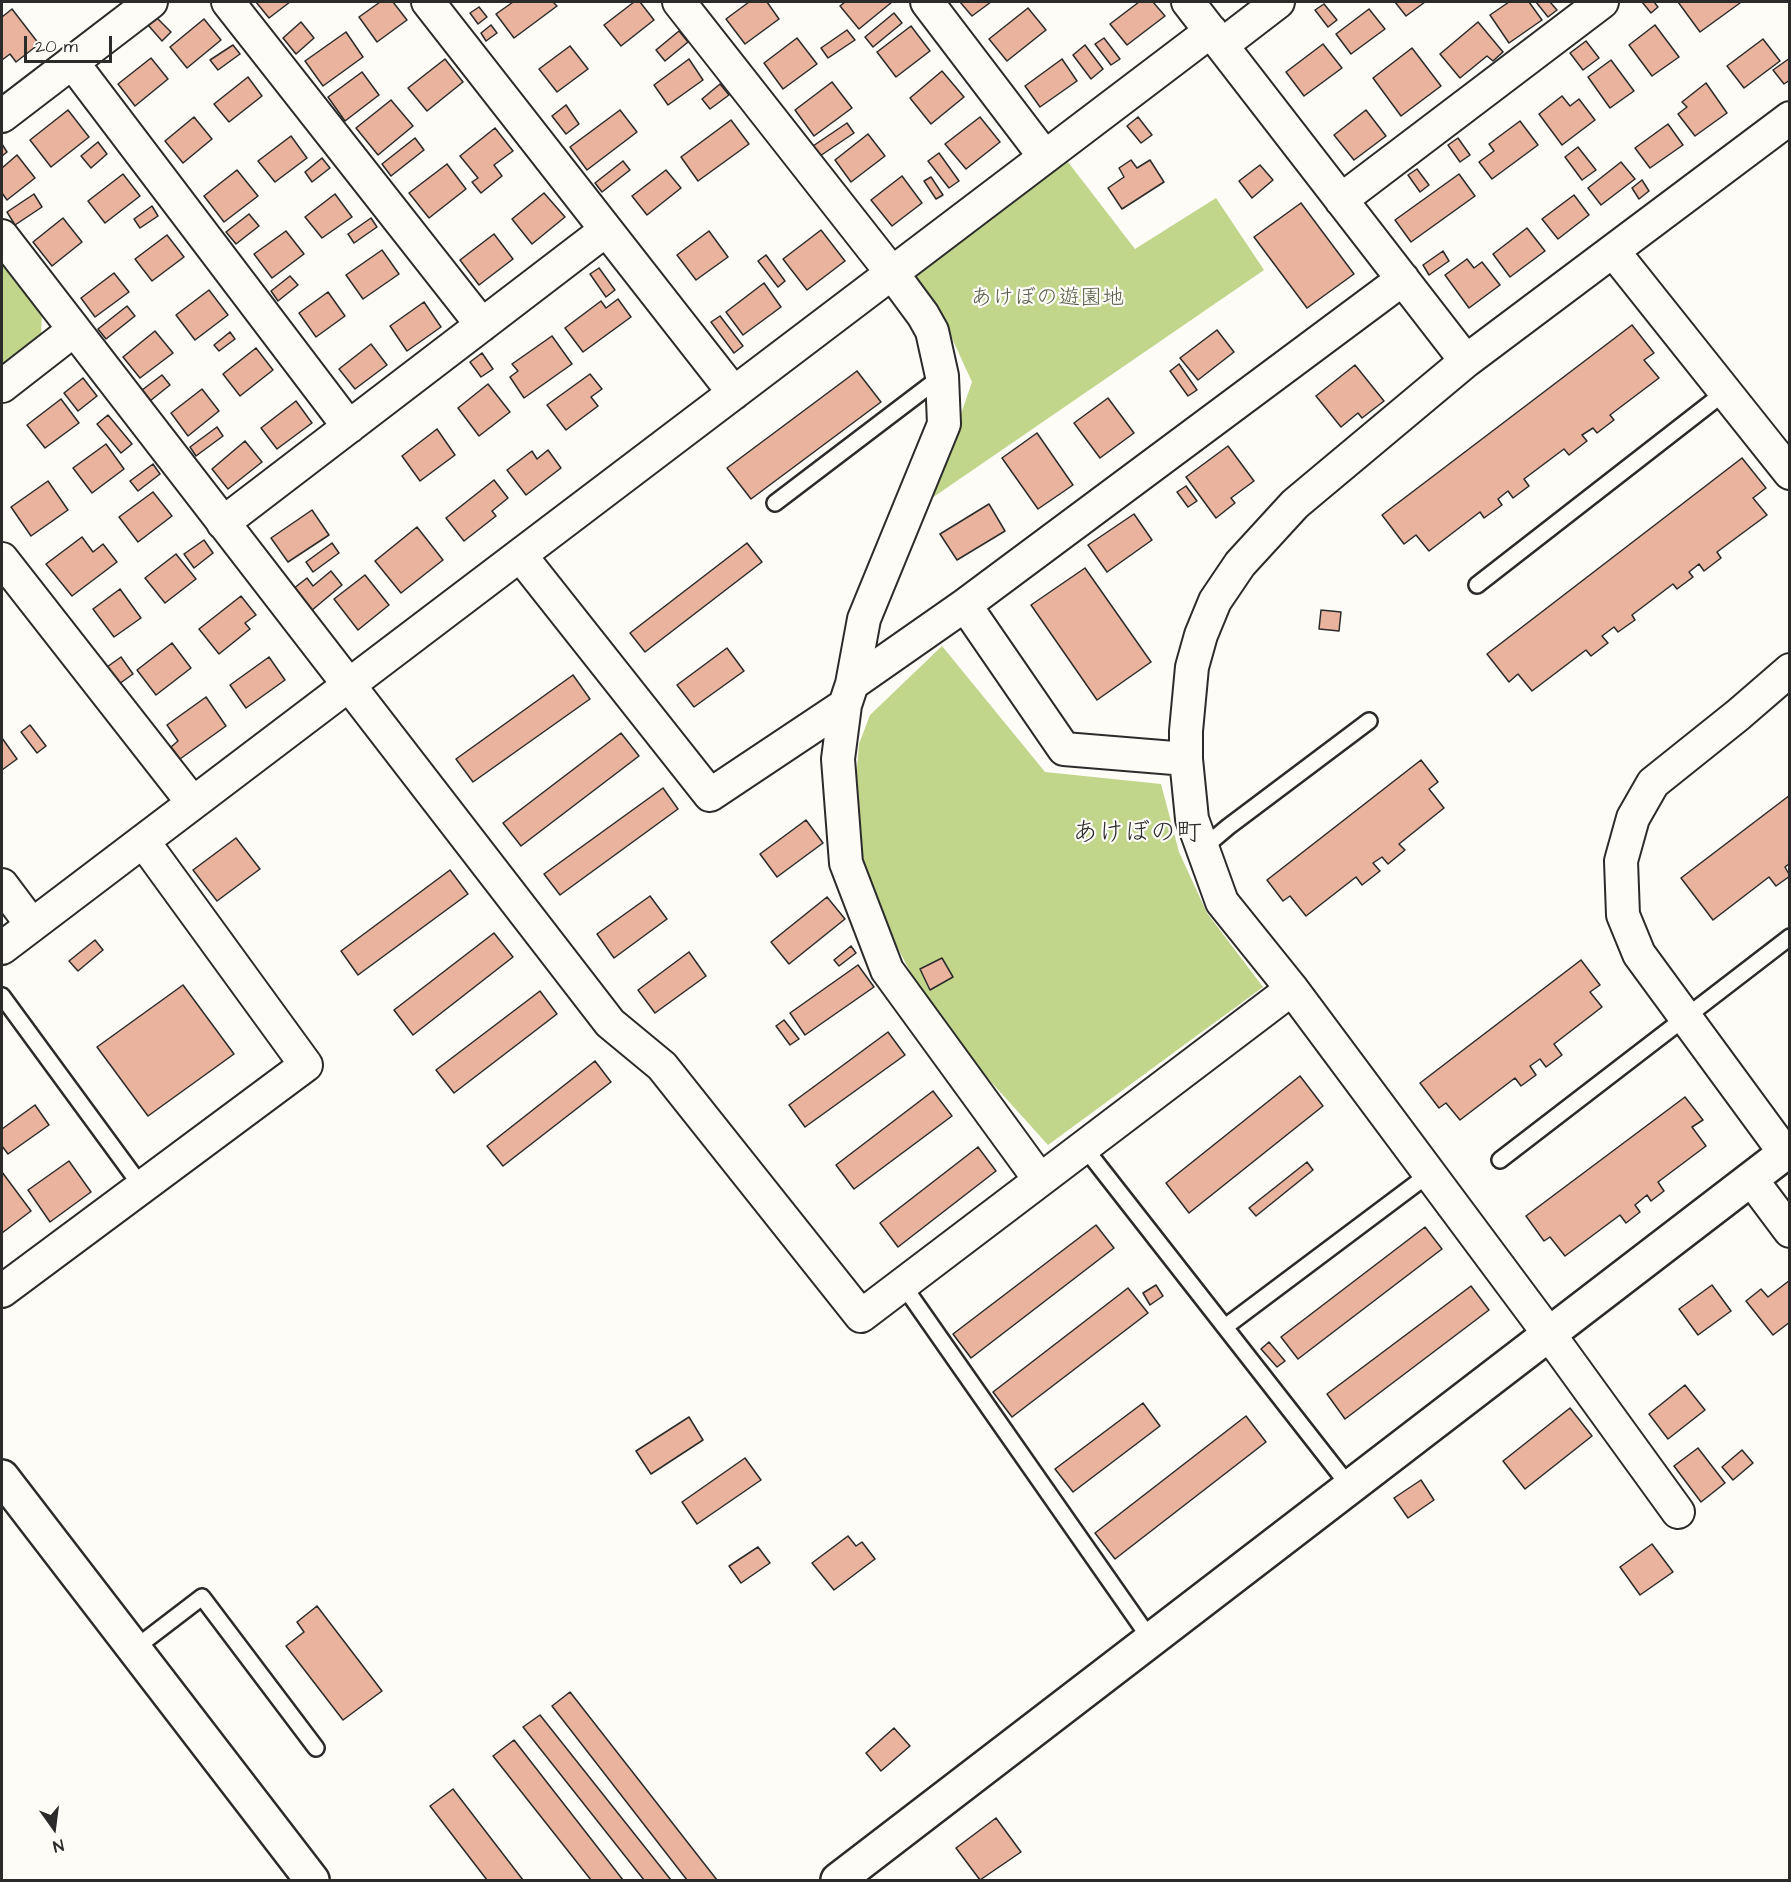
<!DOCTYPE html>
<html>
<head>
<meta charset="utf-8">
<style>
	body { margin:0 }
	#map { position:relative; width:1791px; height:1882px; overflow:hidden; background:#fdfcf7; font-family:"Architects Daughter",sans-serif }
	canvas { display:block }
	.frame { position:absolute; inset:0; border:3px solid #2b2b2b; pointer-events:none }
	.north { position:absolute; left:24px; top:1798px; width:60px; height:60px; -webkit-text-stroke:4px #fdfcf7; paint-order:stroke; rotate:166deg; font-size:16px; font-weight:700; line-height:24px; text-align:center; color:#2b2b2b }
	.north::after { content:''; display:block; margin:auto; width:21px; height:27px; background:#2b2b2b; clip-path:polygon(50% 0,100% 100%,50% 72%,0 100%) }
	.scale { position:absolute; left:24px; top:36px; width:88px; height:27px; box-sizing:border-box; border:3px solid #2b2b2b; border-top:0; padding-left:8px; font-size:18px; line-height:21px; white-space:nowrap; color:#2b2b2b; -webkit-text-stroke:4px #fdfcf7; paint-order:stroke }
</style>
</head>
<body>
<div id="map">
<canvas width="1791" height="1882"></canvas>
<div class="frame"></div>
<div class="north">N</div>
<div class="scale">20 m</div>
</div>
<script>
const c = document.querySelector('canvas').getContext('2d');
c.lineJoin = 'round';
function fillPath(path, color) {
  c.fillStyle = color;
  c.fill(path, 'evenodd');
}
function poly(rows) {
  const path = new Path2D();
  for (const r of rows) {
    path.moveTo(r[0], r[1]);
    for (let i = 2; i < r.length; i += 2) path.lineTo(r[i], r[i + 1]);
  }
  return path;
}
function strokePath(path, color, width, dash) {
  c.strokeStyle = color;
  c.lineWidth = width;
  c.lineCap = dash ? 'butt' : 'round';
  c.setLineDash(dash || []);
  c.stroke(path);
}
function write(font, color, halo, rows, align = 'center') {
  c.font = font + ' "Architects Daughter","Klee One",sans-serif';
  c.lineWidth = 4.5;
  c.setLineDash([]);
  c.textBaseline = 'middle';
  c.strokeStyle = halo;
  c.fillStyle = color;
  for (const [text, x, y, turn = 0] of rows) {
    c.save();
    c.translate(x, y);
    c.rotate((+turn || 0) * Math.PI / 180);
    c.textAlign = isNaN(turn) ? turn : align;
    if (halo) c.strokeText(text, 0, 0);
    c.fillText(text, 0, 0);
    c.restore();
  }
}
const green = poly([
	[1068,162,1135,249,1216,198,1264,270,932,498,972,382,944,321,913,273],
	[2,260,42,313,41,337,2,367],
	[942,646,1045,772,1161,784,1179,852,1207,913,1263,987,1048,1145,937,1022,886,926,852,827,859,744,870,715]
]);
const building = poly([
	[256,2,290,2,269,18,256,2],
	[380,2,393,2,407,20,377,42,359,17,380,2],
	[513,2,553,2,557,6,514,38,496,14,513,2],
	[634,2,640,2,654,20,621,46,604,25,634,2],
	[749,2,767,2,779,19,745,44,726,19,749,2],
	[845,2,892,2,859,29,840,6,845,2],
	[960,2,991,2,972,16,960,2],
	[1139,2,1153,2,1165,16,1127,45,1110,24,1139,2],
	[1395,2,1425,2,1406,16,1395,2],
	[1509,2,1529,2,1542,20,1509,43,1490,15,1509,2],
	[1536,2,1550,2,1557,10,1548,17,1536,2],
	[1642,2,1654,2,1658,7,1651,13,1642,2],
	[1678,2,1739,2,1740,3,1700,32,1678,2],
	[1324,4,1337,20,1328,27,1315,10,1324,4],
	[479,7,487,17,478,24,470,13,479,7],
	[1028,8,1046,30,1007,61,989,39,1028,8],
	[12,9,39,44,16,62,10,54,2,60,2,17,12,9],
	[1369,9,1385,29,1351,54,1336,34,1369,9],
	[894,13,902,23,873,47,865,37,894,13],
	[157,18,171,32,162,41,148,25,157,18],
	[204,19,221,40,187,68,170,47,204,19],
	[301,22,314,38,296,54,283,38,301,22],
	[1478,22,1503,52,1493,61,1487,56,1460,78,1440,54,1478,22],
	[491,25,497,33,486,41,481,33,491,25],
	[1655,25,1679,57,1652,76,1629,45,1655,25],
	[911,26,930,51,896,77,877,52,911,26],
	[847,30,855,40,828,58,821,48,847,30],
	[679,31,688,42,665,61,656,50,679,31],
	[346,32,363,57,323,86,305,61,346,32],
	[797,38,817,64,783,89,764,63,797,38],
	[1104,38,1120,59,1111,65,1095,44,1104,38],
	[1763,39,1780,61,1744,88,1727,66,1763,39],
	[1586,41,1599,58,1583,70,1570,53,1586,41],
	[1323,44,1342,68,1304,96,1286,72,1323,44],
	[233,45,240,54,218,70,210,60,233,45],
	[1085,45,1103,69,1091,79,1073,55,1085,45],
	[570,46,588,69,557,92,539,69,570,46],
	[1412,48,1441,86,1401,116,1373,78,1412,48],
	[151,58,168,79,135,106,118,84,151,58],
	[1790,58,1790,80,1784,84,1773,70,1790,58],
	[445,59,463,82,427,111,408,88,445,59],
	[689,59,703,80,668,105,654,85,689,59],
	[1062,59,1077,81,1040,107,1025,86,1062,59],
	[1611,60,1634,91,1610,108,1588,77,1611,60],
	[942,71,964,97,931,124,910,98,942,71],
	[362,72,379,95,345,121,328,97,362,72],
	[248,77,262,96,229,122,214,104,248,77],
	[832,82,852,108,814,136,795,110,832,82],
	[1706,83,1727,113,1695,136,1678,114,1687,107,1682,102,1706,83],
	[720,84,729,95,710,109,702,99,720,84],
	[1562,96,1570,106,1579,99,1595,120,1562,145,1539,114,1562,96],
	[391,100,413,126,378,155,356,128,391,100],
	[566,105,579,124,566,134,552,116,566,105],
	[68,110,89,137,51,167,30,140,68,110],
	[620,110,637,132,587,170,570,147,620,110],
	[1366,110,1386,136,1354,160,1334,135,1366,110],
	[194,117,212,139,183,163,165,141,194,117],
	[980,117,1000,142,966,169,945,144,980,117],
	[1138,117,1152,135,1141,143,1127,126,1138,117],
	[731,120,749,144,698,181,681,157,731,120],
	[1520,121,1538,145,1492,179,1479,162,1494,151,1489,144,1520,121],
	[847,123,854,133,820,156,813,146,847,123],
	[1668,124,1683,145,1650,168,1635,148,1668,124],
	[495,128,513,151,494,165,502,176,481,193,472,182,478,178,460,156,495,128],
	[868,134,885,156,851,182,835,160,868,134],
	[291,136,307,158,275,182,258,161,291,136],
	[415,138,424,150,391,176,382,164,415,138],
	[1458,138,1470,155,1460,162,1448,145,1458,138],
	[98,142,107,154,91,168,81,156,98,142],
	[2,144,7,152,2,156,2,144],
	[1578,147,1596,170,1582,180,1565,157,1578,147],
	[939,153,959,181,949,188,928,161,939,153],
	[17,155,35,178,7,200,2,193,2,168,17,155],
	[322,158,330,168,312,182,305,172,322,158],
	[1131,160,1137,168,1150,160,1164,182,1122,209,1108,188,1124,177,1119,168,1131,160],
	[623,161,630,170,602,192,595,183,623,161],
	[1621,162,1635,179,1601,205,1588,188,1621,162],
	[447,164,466,189,429,218,409,193,447,164],
	[1260,165,1273,180,1252,198,1239,181,1260,165],
	[1417,169,1429,185,1420,192,1408,175,1417,169],
	[237,170,258,196,224,222,204,196,237,170],
	[666,170,681,188,647,215,632,196,666,170],
	[123,174,140,196,105,223,88,201,123,174],
	[1459,174,1475,196,1411,242,1395,220,1459,174],
	[902,176,922,203,892,226,871,200,902,176],
	[931,177,943,195,936,199,924,181,931,177],
	[1642,180,1649,191,1639,199,1632,188,1642,180],
	[544,193,565,217,532,244,512,219,544,193],
	[34,194,42,207,15,225,7,212,34,194],
	[335,194,352,217,322,238,305,217,335,194],
	[1574,195,1589,215,1558,239,1542,219,1574,195],
	[1301,203,1354,274,1307,308,1254,237,1301,203],
	[152,206,158,216,140,228,134,219,152,206],
	[249,214,259,226,236,244,226,232,249,214],
	[63,218,82,242,52,266,33,242,63,218],
	[371,218,377,227,354,243,348,234,371,218],
	[1527,228,1545,251,1510,277,1493,254,1527,228],
	[821,230,845,261,807,290,783,259,821,230],
	[286,231,304,254,272,278,254,254,286,231],
	[709,231,728,257,696,280,677,255,709,231],
	[494,234,513,259,479,285,460,260,494,234],
	[167,235,184,257,152,281,135,259,167,235],
	[382,250,399,274,363,299,346,275,382,250],
	[1443,251,1449,261,1429,275,1423,265,1443,251],
	[766,255,785,281,778,287,758,261,766,255],
	[1467,259,1474,268,1482,262,1500,285,1469,308,1445,275,1467,259],
	[599,268,615,290,606,297,590,274,599,268],
	[114,273,129,292,95,317,81,298,114,273],
	[290,276,298,285,278,301,271,291,290,276],
	[764,283,781,307,743,335,726,312,764,283],
	[209,290,228,315,195,340,176,315,209,290],
	[328,292,345,316,316,337,299,313,328,292],
	[618,299,631,317,583,352,565,328,601,301,606,308,618,299],
	[424,302,441,327,407,351,390,326,424,302],
	[127,306,135,316,106,339,98,329,127,306],
	[720,316,743,346,734,353,711,322,720,316],
	[1632,325,1654,353,1644,360,1659,378,1610,415,1614,420,1597,433,1593,428,1582,435,1587,441,1569,455,1564,449,1524,479,1529,486,1513,498,1508,491,1498,499,1502,505,1484,518,1480,512,1429,551,1416,535,1404,544,1382,515,1632,325],
	[1217,330,1234,352,1198,380,1180,358,1217,330],
	[155,331,173,353,140,378,123,357,155,331],
	[230,332,235,339,219,351,214,345,230,332],
	[552,336,572,364,524,398,510,377,518,371,512,364,552,336],
	[371,344,387,365,355,389,339,369,371,344],
	[256,348,273,370,240,396,223,374,256,348],
	[482,353,493,369,481,377,470,362,482,353],
	[1179,364,1197,390,1188,396,1170,371,1179,364],
	[1355,365,1384,401,1362,418,1358,413,1341,427,1316,396,1355,365],
	[857,371,881,402,751,499,727,468,857,371],
	[590,374,602,389,591,397,598,406,566,430,547,405,590,374],
	[162,375,170,385,150,401,142,390,162,375],
	[83,378,97,396,78,411,64,393,83,378],
	[488,384,510,412,479,436,458,408,488,384],
	[202,389,219,411,188,436,171,413,202,389],
	[1108,398,1134,433,1100,458,1074,423,1108,398],
	[61,399,79,423,45,448,27,425,61,399],
	[296,401,312,423,277,449,261,428,296,401],
	[108,415,132,444,121,453,97,424,108,415],
	[217,427,223,436,196,456,190,447,217,427],
	[437,429,455,455,420,481,402,456,437,429],
	[1037,433,1073,485,1038,509,1002,458,1037,433],
	[245,441,262,462,228,489,212,469,245,441],
	[106,444,124,469,92,493,73,468,106,444],
	[1228,446,1254,481,1231,498,1235,503,1216,518,1186,477,1228,446],
	[548,450,561,468,526,495,507,470,532,451,537,459,548,450],
	[1742,458,1766,488,1753,498,1767,515,1717,552,1721,558,1704,571,1699,564,1689,572,1693,577,1677,589,1673,584,1632,615,1635,620,1618,632,1614,627,1602,636,1608,643,1591,656,1586,650,1532,691,1518,674,1509,682,1487,654,1742,458],
	[153,464,160,474,138,491,130,481,153,464],
	[494,480,508,498,492,511,496,516,464,541,446,518,494,480],
	[48,481,68,510,31,536,11,507,48,481],
	[1186,486,1197,501,1188,507,1177,492,1186,486],
	[153,492,172,516,138,542,119,517,153,492],
	[989,504,1005,531,957,560,940,534,989,504],
	[312,510,329,535,288,562,271,538,312,510],
	[1134,514,1152,540,1107,572,1088,545,1134,514],
	[417,527,443,560,401,593,375,561,417,527],
	[82,537,93,552,103,544,117,562,72,596,46,564,82,537],
	[204,540,213,553,194,568,184,554,204,540],
	[332,543,339,553,313,572,306,562,332,543],
	[747,543,762,562,645,652,630,633,747,543],
	[176,554,196,579,165,603,145,578,176,554],
	[1085,568,1151,662,1097,700,1031,605,1085,568],
	[331,571,342,585,311,611,293,589,307,578,313,586,331,571],
	[365,575,389,605,358,630,334,599,365,575],
	[120,589,141,618,114,637,93,609,120,589],
	[241,596,256,615,245,623,250,629,219,654,199,629,241,596],
	[1321,610,1341,612,1339,631,1319,629,1321,610],
	[172,643,191,668,156,695,137,670,172,643],
	[727,648,744,671,694,707,677,685,727,648],
	[121,657,133,674,119,684,107,667,121,657],
	[269,657,285,680,246,708,230,685,269,657],
	[573,675,590,699,473,782,456,759,573,675],
	[206,697,226,726,180,759,171,747,178,741,167,725,206,697],
	[30,725,46,746,37,753,21,732,30,725],
	[621,733,639,756,521,846,503,823,621,733],
	[2,738,17,759,2,770,2,738],
	[1421,760,1438,782,1429,789,1444,808,1399,844,1405,850,1388,864,1382,857,1373,863,1380,871,1362,885,1356,877,1306,916,1290,896,1283,901,1267,880,1421,760],
	[663,788,678,809,560,895,544,874,663,788],
	[1790,795,1790,863,1785,867,1790,876,1776,886,1769,877,1713,920,1681,878,1790,795],
	[806,820,823,843,777,877,760,854,806,820],
	[236,838,260,869,217,901,193,870,236,838],
	[450,870,468,894,358,975,341,951,450,870],
	[650,896,667,919,614,958,597,934,650,896],
	[827,897,845,919,789,964,771,942,827,897],
	[494,933,513,957,413,1035,394,1010,494,933],
	[95,940,103,950,78,971,69,961,95,940],
	[851,946,856,953,839,966,834,960,851,946],
	[689,952,706,976,655,1013,638,990,689,952],
	[942,958,953,977,930,990,920,969,942,958],
	[1581,960,1600,985,1590,992,1602,1007,1554,1044,1562,1055,1546,1067,1540,1059,1530,1066,1536,1075,1521,1086,1515,1078,1460,1120,1446,1103,1439,1108,1420,1083,1581,960],
	[858,965,874,987,805,1035,790,1013,858,965],
	[183,985,234,1054,148,1116,97,1047,183,985],
	[540,991,557,1014,454,1093,436,1070,540,991],
	[784,1020,799,1039,790,1045,776,1026,784,1020],
	[888,1032,905,1055,805,1127,789,1105,888,1032],
	[595,1061,611,1082,503,1166,487,1146,595,1061],
	[1300,1076,1323,1106,1189,1213,1166,1183,1300,1076],
	[933,1091,952,1116,854,1189,836,1165,933,1091],
	[1685,1097,1703,1120,1692,1127,1706,1146,1658,1182,1664,1191,1651,1201,1647,1195,1635,1205,1640,1212,1626,1223,1620,1215,1565,1256,1550,1237,1544,1241,1526,1216,1685,1097],
	[35,1105,49,1125,8,1154,2,1146,2,1129,35,1105],
	[978,1147,996,1171,898,1247,880,1223,978,1147],
	[69,1161,91,1192,50,1222,28,1190,69,1161],
	[1307,1162,1313,1170,1256,1216,1249,1208,1307,1162],
	[2,1172,31,1211,2,1233,2,1172],
	[1096,1225,1114,1248,971,1358,953,1334,1096,1225],
	[1425,1227,1442,1249,1298,1359,1281,1337,1425,1227],
	[1790,1280,1790,1322,1773,1335,1746,1301,1761,1289,1768,1297,1790,1280],
	[1156,1285,1163,1296,1150,1305,1143,1293,1156,1285],
	[1712,1285,1731,1311,1698,1335,1679,1309,1712,1285],
	[1471,1286,1489,1310,1345,1419,1327,1394,1471,1286],
	[1128,1288,1148,1313,1012,1417,993,1392,1128,1288],
	[1269,1342,1285,1361,1277,1367,1261,1349,1269,1342],
	[1685,1385,1705,1410,1668,1439,1649,1414,1685,1385],
	[1143,1403,1160,1426,1073,1492,1055,1469,1143,1403],
	[1570,1408,1592,1436,1525,1489,1503,1461,1570,1408],
	[1246,1416,1266,1442,1115,1559,1095,1533,1246,1416],
	[689,1417,703,1440,651,1474,636,1451,689,1417],
	[1698,1448,1725,1483,1701,1502,1674,1466,1698,1448],
	[1742,1450,1753,1463,1733,1480,1722,1467,1742,1450],
	[745,1458,761,1480,697,1524,682,1502,745,1458],
	[1421,1480,1434,1500,1408,1518,1394,1498,1421,1480],
	[848,1536,856,1546,862,1542,875,1559,834,1590,812,1563,848,1536],
	[1652,1544,1673,1572,1640,1595,1620,1567,1652,1544],
	[758,1547,770,1563,741,1583,729,1566,758,1547],
	[317,1606,382,1691,343,1720,286,1646,304,1632,297,1622,317,1606],
	[570,1692,717,1880,687,1880,552,1706,570,1692],
	[540,1715,671,1880,644,1880,523,1727,540,1715],
	[894,1728,910,1746,881,1771,866,1753,894,1728],
	[514,1740,623,1880,591,1880,493,1756,514,1740],
	[453,1789,523,1880,487,1880,430,1806,453,1789],
	[996,1818,1021,1852,980,1880,956,1848,996,1818]
]);
const service = poly([
	[775,503,942,376],
	[1477,585,1725,392],
	[1202,849,1228,827,1369,721],
	[2,996,142,1187],
	[1084,1147,1350,1487],
	[1500,1160,1790,937],
	[903,1285,1151,1640],
	[1225,1327,1429,1174],
	[134,1649,202,1597,316,1748]
]);
const minor = poly([
	[228,2,482,325],
	[428,2,734,393],
	[679,2,892,273,923,315,932,331,942,376,944,424,864,619,852,684,845,705,838,759,846,863,887,970,1040,1180],
	[927,2,1045,157],
	[1188,2,1466,361],
	[1222,45,1278,2],
	[72,62,349,427],
	[2,116,151,2],
	[1341,200,1602,2],
	[2,236,610,1023,662,1066,861,1316,1292,989],
	[1613,251,1790,473],
	[2,386,74,330],
	[223,523,606,230],
	[520,555,710,795,845,705],
	[2,559,193,803],
	[965,605,1064,749,1186,759],
	[852,684,965,605,1403,279],
	[2,885,32,925],
	[2,948,1211,31],
	[1785,1153,1639,954,1623,915,1621,861,1633,818,1653,783,1738,715,1790,670],
	[1751,1179,1790,1231],
	[2,1291,306,1065,143,841],
	[1678,1512,1549,1334,1292,989,1222,902,1192,819,1186,759,1186,731,1192,667,1201,635,1215,601,1240,564,1295,504,1466,361,1790,118]
]);
const tertiary = poly([
	[2,1477,312,1880],
	[838,1880,1790,1149]
]);
const parkNames = [
	["あけぼの遊園地",1047,299]
];
const quarterNames = [
	["あけぼの町",1137,835]
];
fillPath(green, '#c1d58b');
fillPath(building, '#e9b39d');
strokePath(building, '#2b2b2b', 1.5);
strokePath(service, '#2b2b2b', 20);
strokePath(minor, '#2b2b2b', 36);
strokePath(tertiary, '#2b2b2b', 38);
strokePath(service, '#fdfcf7', 15);
strokePath(minor, '#fdfcf7', 32);
strokePath(tertiary, '#fdfcf7', 33);
write('22px', '#585e48', '#fdfcf7', parkNames);
write('26px', '#2b2b2b', '#fdfcf7', quarterNames);
</script>
</body>
</html>
